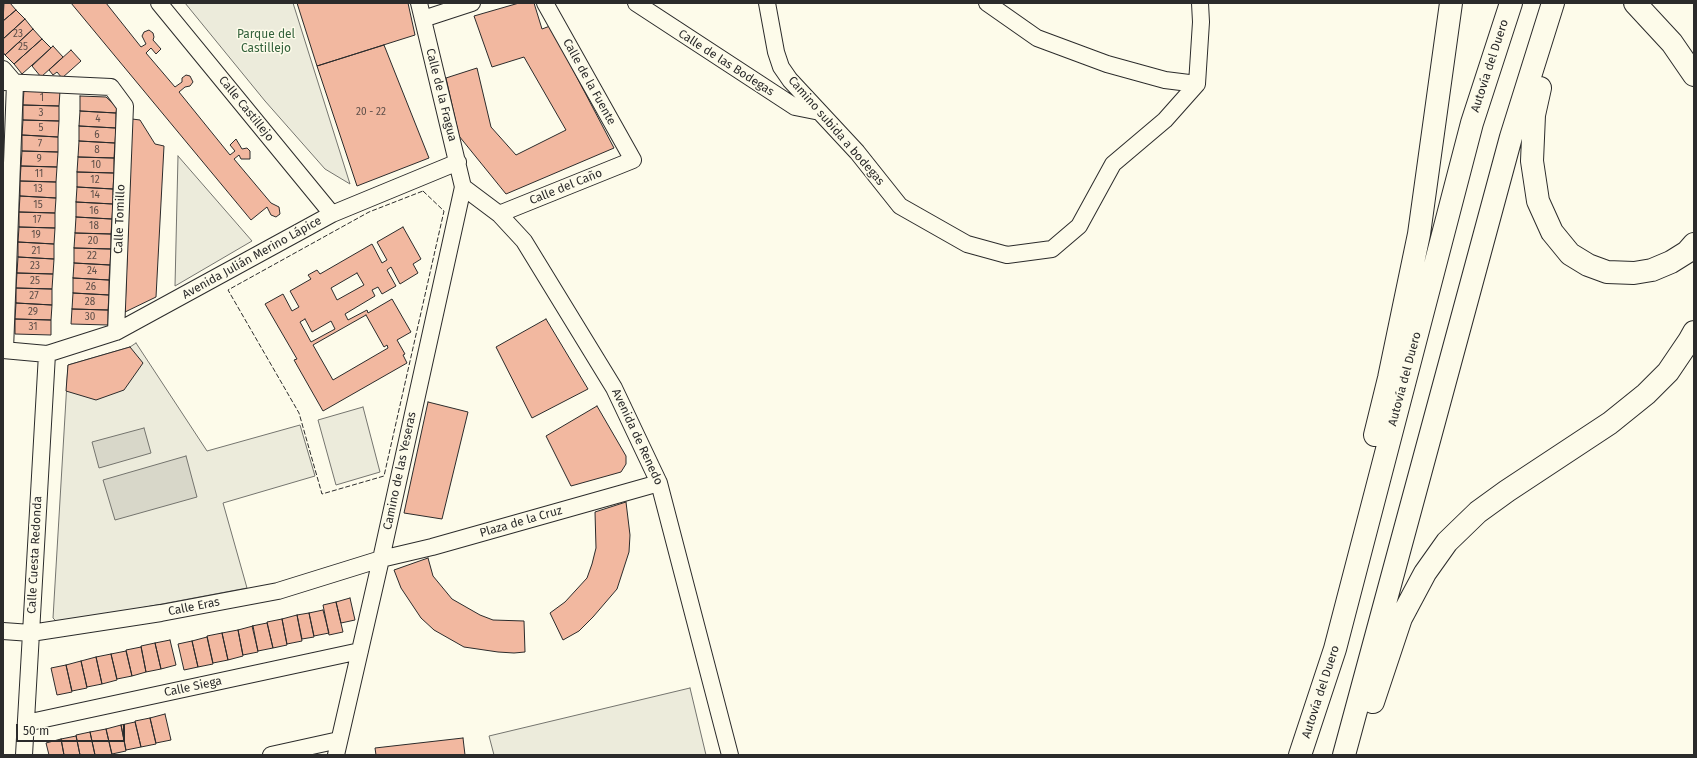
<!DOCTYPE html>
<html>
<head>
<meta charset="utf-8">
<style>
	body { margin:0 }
	#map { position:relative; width:1697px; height:758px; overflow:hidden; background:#fdfbea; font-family:"Fira Sans",sans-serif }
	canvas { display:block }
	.frame { position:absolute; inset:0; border:4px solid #2b2b2b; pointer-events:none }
	.scale { position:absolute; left:16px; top:724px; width:109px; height:18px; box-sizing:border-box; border:2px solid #2b2b2b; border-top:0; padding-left:5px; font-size:12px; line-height:14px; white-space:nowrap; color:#2b2b2b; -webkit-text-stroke:3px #fdfbea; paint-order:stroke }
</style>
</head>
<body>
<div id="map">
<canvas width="1697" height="758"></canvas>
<div class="frame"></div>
<div class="scale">50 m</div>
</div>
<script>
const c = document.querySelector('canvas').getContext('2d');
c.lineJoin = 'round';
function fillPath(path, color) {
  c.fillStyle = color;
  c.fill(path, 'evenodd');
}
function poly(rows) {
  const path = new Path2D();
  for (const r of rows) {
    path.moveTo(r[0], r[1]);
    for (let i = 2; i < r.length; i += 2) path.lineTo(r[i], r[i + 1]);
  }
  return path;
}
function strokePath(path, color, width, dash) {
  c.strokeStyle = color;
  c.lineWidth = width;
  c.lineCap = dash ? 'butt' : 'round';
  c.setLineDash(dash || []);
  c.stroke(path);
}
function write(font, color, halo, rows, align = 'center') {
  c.font = font + ' "Fira Sans",sans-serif';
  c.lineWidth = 3;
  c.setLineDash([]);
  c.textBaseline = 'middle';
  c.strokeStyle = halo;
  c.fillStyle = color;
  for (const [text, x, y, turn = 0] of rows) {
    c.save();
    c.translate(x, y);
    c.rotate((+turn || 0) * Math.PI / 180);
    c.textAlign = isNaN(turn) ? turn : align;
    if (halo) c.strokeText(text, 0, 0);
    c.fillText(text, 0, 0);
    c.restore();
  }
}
const green = poly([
	[185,3,293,3,350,184,325,169,265,101,185,3],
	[178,156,252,241,175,286,178,156],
	[136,343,207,451,300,425,315,476,223,503,247,588,82,619,56,621,53,618,68,365,130,347,136,343],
	[363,407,380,472,336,485,318,420,363,407],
	[690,688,706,755,494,755,489,736,690,688]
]);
const water = poly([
	[144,428,151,453,99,468,92,442,144,428],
	[186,456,197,497,115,520,103,480,186,456]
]);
const building = poly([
	[4,3,10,3,16,10,3,21,4,3],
	[71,3,106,3,141,47,146,44,142,36,144,32,149,30,153,33,154,37,153,40,161,49,156,54,151,48,146,53,175,87,182,82,182,78,186,75,190,76,193,82,190,86,185,87,179,92,230,155,235,151,230,145,236,139,242,149,247,148,250,151,250,159,241,159,239,155,234,159,271,203,279,207,280,214,276,217,271,215,267,207,251,220,71,3],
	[297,3,408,3,415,35,317,66,297,3],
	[519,3,534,3,542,29,550,26,614,148,506,194,459,136,446,78,477,68,491,127,516,155,566,130,524,57,492,67,474,16,519,3],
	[16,10,25,19,3,39,3,21,16,10],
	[25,19,33,29,5,55,3,52,3,39,25,19],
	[33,29,42,39,14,64,5,55,33,29],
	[42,39,51,48,22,74,14,64,42,39],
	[384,45,429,158,357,186,317,66,384,45],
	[53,46,63,57,41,77,32,66,53,46],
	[71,50,81,61,62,78,57,72,53,75,49,70,71,50],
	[24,90,60,91,59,106,23,105,24,90],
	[80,96,106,97,117,107,116,113,80,111,80,96],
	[23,105,59,106,59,121,23,120,23,105],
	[80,111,116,113,116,128,79,126,80,111],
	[132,119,140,120,155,144,164,146,156,297,125,312,132,119],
	[23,120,59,121,58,137,22,135,23,120],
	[79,126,116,128,115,143,79,141,79,126],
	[22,135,58,137,58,152,22,151,22,135],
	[79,141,115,143,114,158,78,157,79,141],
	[22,151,58,152,57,167,21,166,22,151],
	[78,157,114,158,114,173,77,172,78,157],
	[21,166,57,167,56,182,20,181,21,166],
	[77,172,114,173,113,189,77,187,77,172],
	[20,181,56,182,56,198,20,196,20,181],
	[77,187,113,189,113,204,76,202,77,187],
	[20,196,56,198,55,213,19,212,20,196],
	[76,202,113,204,112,219,76,217,76,202],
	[19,212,55,213,55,228,19,227,19,212],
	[76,217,112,219,111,234,75,233,76,217],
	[19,227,55,228,54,244,18,242,19,227],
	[403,227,421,259,413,264,418,273,400,284,391,267,387,270,396,286,382,294,378,287,372,290,375,296,345,314,348,320,367,310,368,313,392,299,411,332,397,340,405,354,403,355,407,363,323,411,294,360,297,359,265,304,283,294,292,311,299,307,290,291,311,279,308,275,317,270,320,274,372,244,382,263,387,260,377,242,403,227],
	[357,273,364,285,337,300,331,288,357,273],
	[366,315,384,347,387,345,388,348,333,380,313,345,366,315],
	[305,319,312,332,331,321,335,329,311,342,300,322,305,319],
	[75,233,111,234,111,249,74,248,75,233],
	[18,242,54,244,54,259,18,257,18,242],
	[74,248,111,249,110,265,74,263,74,248],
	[18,257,54,259,53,274,17,273,18,257],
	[74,263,110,265,109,280,73,278,74,263],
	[17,273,53,274,52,289,16,288,17,273],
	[73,278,109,280,109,295,73,293,73,278],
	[16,288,52,289,52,305,16,303,16,288],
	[73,293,109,295,108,310,72,309,73,293],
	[16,303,52,305,51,320,15,319,16,303],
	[72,309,108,310,108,325,71,324,72,309],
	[15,319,51,320,51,335,15,334,15,319],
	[546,319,588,389,532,418,496,347,546,319],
	[130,347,143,363,124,390,96,400,66,391,68,365,130,347],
	[428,402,468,412,442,519,404,513,428,402],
	[597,406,626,456,626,464,621,472,571,486,546,436,597,406],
	[626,502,630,535,629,552,617,589,593,617,579,631,563,640,550,613,565,602,587,578,592,564,596,548,595,512,626,502],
	[428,558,433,576,452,599,480,615,493,620,524,621,525,652,514,653,498,652,464,647,434,630,421,618,401,588,394,570,428,558],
	[350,598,355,620,341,623,336,602,350,598],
	[336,602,343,632,329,635,323,605,336,602],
	[323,610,329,633,314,636,309,613,323,610],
	[309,613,314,637,302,639,297,615,309,613],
	[297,615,302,641,287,644,282,619,297,615],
	[282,619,287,645,273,648,267,622,282,619],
	[267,623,273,648,258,651,252,626,267,623],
	[253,626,258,652,243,655,238,630,253,626],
	[238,630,243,656,228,660,222,633,238,630],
	[222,633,228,660,213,663,207,636,222,633],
	[207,637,213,664,198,667,192,641,207,637],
	[170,640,176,665,161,669,155,643,170,640],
	[192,641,198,667,184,670,178,644,192,641],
	[155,643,161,669,146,672,141,646,155,643],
	[141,647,146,672,132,676,126,650,141,647],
	[126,651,132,676,117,679,111,654,126,651],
	[111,654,117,680,102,684,96,657,111,654],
	[96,657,102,684,87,687,81,661,96,657],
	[81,661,87,688,72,691,66,665,81,661],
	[66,665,72,692,57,695,51,668,66,665],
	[165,714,171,740,156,743,150,718,165,714],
	[150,718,156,744,141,747,135,721,150,718],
	[135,722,141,747,126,750,121,725,135,722],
	[121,725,126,751,112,754,106,729,121,725],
	[106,729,112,755,95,755,90,732,106,729],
	[90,732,95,755,80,755,76,735,90,732],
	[76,736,80,755,64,755,61,739,76,736],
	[463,738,465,755,376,755,375,748,463,738],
	[61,739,64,755,49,755,46,743,61,739]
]);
const minor = poly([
	[159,3,332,214],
	[636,3,795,107,820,112],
	[767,3,776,52,781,67,790,80,857,152,900,206,967,244,1007,255,1052,249,1079,226,1113,164,1165,120,1197,84],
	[987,3,1037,38,1107,64,1165,80,1197,84],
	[423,19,472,3],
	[3,69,15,83,5,350],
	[3,82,111,87,125,106,116,332],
	[1197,84,1201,22,1200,3],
	[463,187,499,214,524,241,614,388,659,483,730,755],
	[499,214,633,160,545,3],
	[3,350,47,354,116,332,332,214,458,162],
	[3,631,31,633,161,613,278,591,381,559,432,547,659,483],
	[26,723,360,651],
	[24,755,47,354],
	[271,755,339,740],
	[336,755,381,559,463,187,419,3]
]);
const highway = poly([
	[1635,3,1672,43,1694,75],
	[1540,88,1534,115,1532,161,1538,201,1552,232,1570,254,1588,265,1607,272,1634,273,1652,270,1671,262,1687,252,1694,244],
	[1375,435,1389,378,1419,234,1451,3],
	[1373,702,1401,618,1425,573,1447,542,1478,512,1507,491,1610,423,1646,394,1668,372,1689,341,1694,332],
	[1300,755,1335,649,1472,123,1511,3],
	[1344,755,1511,137,1553,3]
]);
const fence = poly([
	[423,191,444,211,384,476,322,494,299,413,228,290,369,212,423,191]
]);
const numberNames = [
	["23",18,34],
	["25",23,47],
	["1",42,98],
	["20 - 22",371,112],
	["3",41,113],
	["4",98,119],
	["5",41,128],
	["6",97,135],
	["7",40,144],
	["8",97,150],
	["9",39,159],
	["10",96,165],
	["11",39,174],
	["12",95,180],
	["13",38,189],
	["14",95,195],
	["15",38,205],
	["16",94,211],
	["17",37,220],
	["18",94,226],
	["19",36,235],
	["20",93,241],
	["21",36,251],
	["22",92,256],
	["23",35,266],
	["24",92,271],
	["25",35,281],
	["26",91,287],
	["27",34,296],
	["28",90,302],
	["29",33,312],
	["30",90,317],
	["31",33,327]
];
const parkNames = [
	["Parque del",266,35],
	["Castillejo",266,49]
];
const streetNames = [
	["Calle de las Bodegas",726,63,33],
	["Autovía del Duero",1490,66,-72],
	["Calle de la Fuente",589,82,61],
	["Calle de la Fragua",441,95,76],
	["Calle Castillejo",246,109,51],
	["Camino subida a bodegas",836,131,49],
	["Calle del Caño",566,187,-22],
	["Calle Tomillo",120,219,-88],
	["Avenida Julián Merino Lápice",252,258,-29],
	["Autovía del Duero",1405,379,-75],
	["Avenida de Renedo",637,437,65],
	["Camino de las Yeseras",400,471,-78],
	["Plaza de la Cruz",521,522,-16],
	["Calle Cuesta Redonda",35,555,-87],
	["Calle Eras",194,607,-11],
	["Calle Siega",193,687,-12],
	["Autovía del Duero",1321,692,-72]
];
fillPath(green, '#ecebdb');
strokePath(green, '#74746e', 1);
fillPath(water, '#d8d7c9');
strokePath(water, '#74746e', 1);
fillPath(building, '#f2b8a0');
strokePath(building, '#2b2b2b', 1);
strokePath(minor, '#2b2b2b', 18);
strokePath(highway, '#2b2b2b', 24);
strokePath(minor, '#fdfbea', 16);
strokePath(highway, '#fdfbea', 22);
strokePath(fence, '#2b2b2b', 1, [5, 2]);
write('10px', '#5d4e48', null, numberNames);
write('12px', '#34623c', '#fdfbea', parkNames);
write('12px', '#2b2b2b', '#fdfbea', streetNames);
</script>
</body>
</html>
